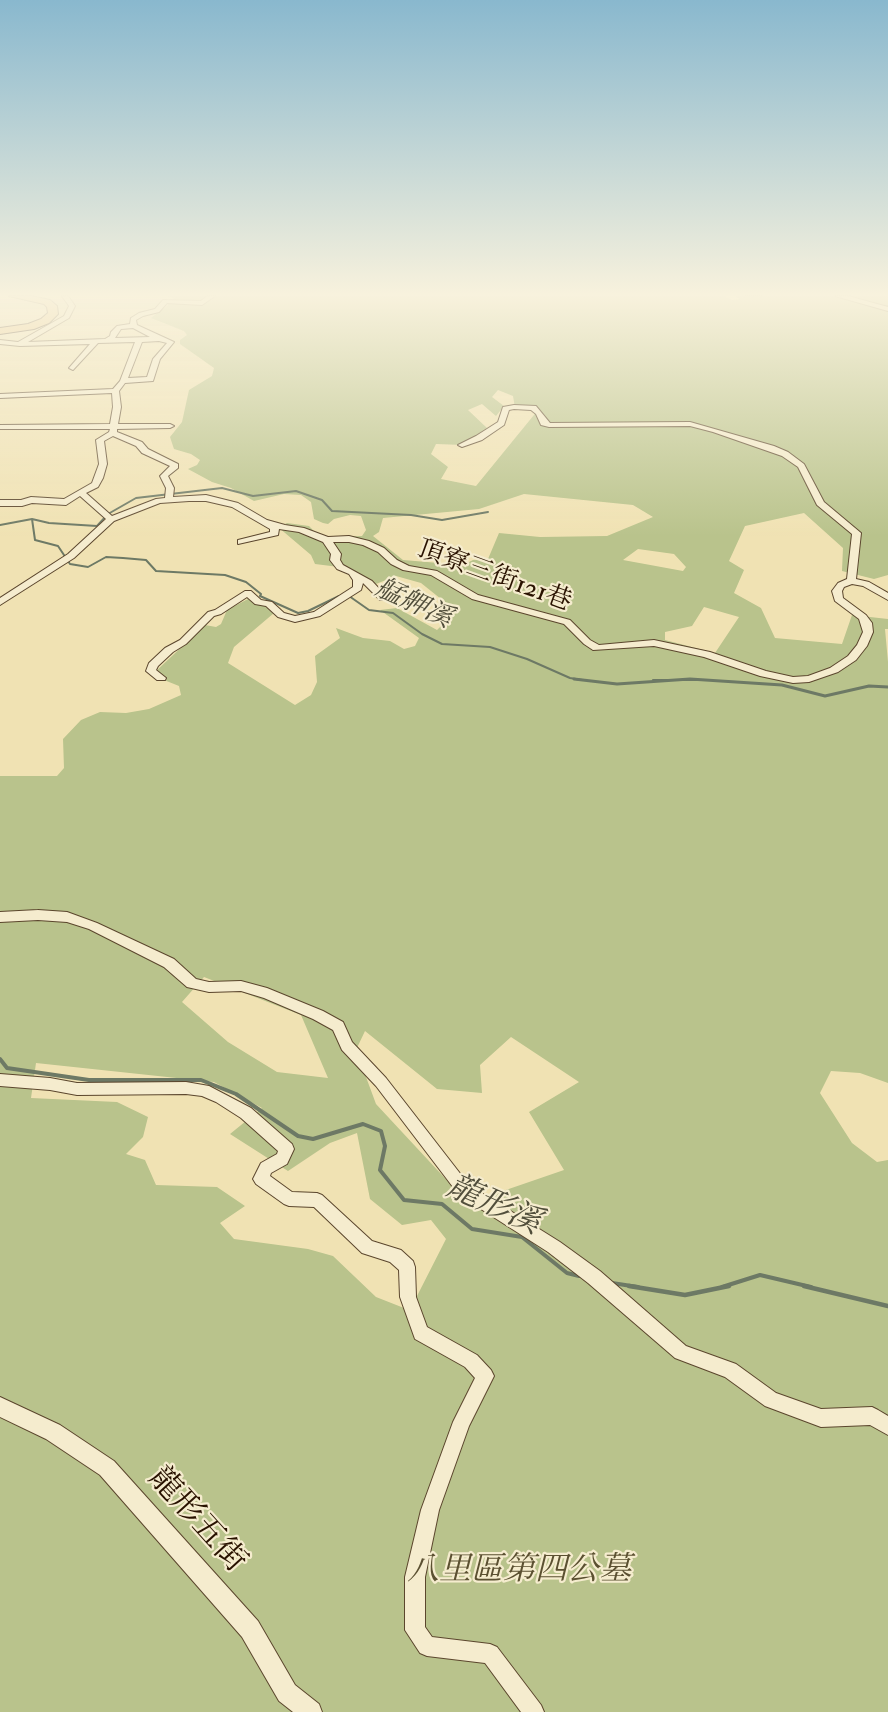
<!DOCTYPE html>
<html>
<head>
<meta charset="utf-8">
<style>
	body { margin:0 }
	canvas { display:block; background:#f0e2b3 }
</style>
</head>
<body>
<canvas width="888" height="1712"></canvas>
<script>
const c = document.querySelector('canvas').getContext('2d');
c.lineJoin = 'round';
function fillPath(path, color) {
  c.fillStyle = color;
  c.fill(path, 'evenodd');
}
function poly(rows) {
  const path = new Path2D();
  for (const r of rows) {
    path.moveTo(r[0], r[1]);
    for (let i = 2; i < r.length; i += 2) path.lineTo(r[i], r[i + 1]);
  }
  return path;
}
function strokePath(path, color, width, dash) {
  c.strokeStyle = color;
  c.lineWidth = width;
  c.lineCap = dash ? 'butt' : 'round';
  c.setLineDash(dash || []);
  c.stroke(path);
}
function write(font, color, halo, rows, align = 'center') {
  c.font = font + ' "IM FELL Double Pica","Noto Serif TC",serif';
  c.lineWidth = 4.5;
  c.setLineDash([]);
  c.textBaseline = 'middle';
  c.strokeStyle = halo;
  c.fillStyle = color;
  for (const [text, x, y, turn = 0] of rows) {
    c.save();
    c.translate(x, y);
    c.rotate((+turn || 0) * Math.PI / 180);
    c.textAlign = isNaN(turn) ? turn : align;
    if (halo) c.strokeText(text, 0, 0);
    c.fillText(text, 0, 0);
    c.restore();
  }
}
const green = poly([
	[167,296,724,296,732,300,740,299,736,296,888,296,888,575,874,579,842,571,843,548,804,513,745,526,729,561,744,570,734,593,761,608,775,638,842,644,852,615,888,619,888,629,885,629,888,662,888,1083,860,1073,831,1071,820,1093,852,1143,877,1162,888,1160,888,1712,0,1712,0,776,57,776,64,768,63,739,81,720,100,712,126,713,149,709,181,695,179,686,154,676,155,672,205,625,216,627,221,624,227,610,248,599,255,599,274,613,234,647,228,663,295,705,311,695,317,682,315,656,340,638,336,628,363,638,390,641,404,649,415,646,419,638,380,610,397,608,437,630,443,624,438,613,446,603,421,583,396,576,376,584,347,568,315,564,311,555,278,527,287,523,309,526,320,537,362,536,366,530,361,516,350,515,334,519,328,524,323,523,314,519,311,502,301,495,284,494,254,501,231,488,212,482,188,469,197,465,200,460,191,454,174,449,170,437,182,422,189,390,212,376,214,368,180,344,180,340,187,335,184,331,151,318,172,302,174,298],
	[498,390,513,396,515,408,538,410,476,486,441,479,448,467,431,454,436,444,463,445,487,428,468,410,482,404,496,416,504,406,492,397],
	[524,494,633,505,653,517,607,536,540,537,499,533,488,559,473,560,463,565,403,560,373,536,379,532,383,518,479,509],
	[638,549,674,554,686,567,683,571,623,560],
	[704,607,739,617,715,653,665,640,665,632,692,626],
	[204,977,301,1015,328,1078,277,1072,228,1042,182,1002],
	[365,1031,437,1089,482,1093,480,1065,511,1037,579,1082,529,1112,564,1170,468,1203,376,1104,356,1050],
	[36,1063,214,1082,262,1108,230,1134,288,1171,330,1143,357,1133,370,1199,402,1225,431,1220,446,1239,416,1298,404,1308,376,1297,333,1256,308,1249,234,1239,220,1223,245,1206,217,1187,156,1185,145,1160,126,1154,143,1137,148,1117,117,1102,31,1098]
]);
const streamFar4 = poly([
	[746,296,762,296],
	[878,305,888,306]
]);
const streamFar3 = poly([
	[32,519,49,523,97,526,108,514,136,498,222,488,253,496,296,491,322,500,332,511,411,515,442,520,488,512],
	[0,525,32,519,35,540,58,546,70,564,88,567,106,557,123,558,146,560,156,571,225,575,246,582,261,594,260,596,298,613,308,611,339,596],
	[349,596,369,610,393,613,422,634,442,644,490,647,527,659,570,678,582,680],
	[653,680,710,680]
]);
const streamFar2 = poly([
	[574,679,617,684,690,679,782,685,825,696,869,686,888,687]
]);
const streamFar1 = poly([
	[0,1059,7,1068,89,1080,201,1080,236,1094,298,1136,313,1139,363,1124,381,1131,385,1146,380,1170,404,1200,442,1204,472,1229,522,1237,567,1273,579,1276],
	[612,1283,638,1287],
	[722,1287,760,1275,811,1287]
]);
const stream = poly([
	[629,1286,685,1295,729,1286],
	[804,1286,888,1306]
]);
const minor = poly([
	[62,296,68,296,75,306,69,318,28,342,105,339,110,336,111,332,117,326,130,324,131,318,139,313,155,309,163,300,201,301,207,296,215,296,202,305,167,303,159,312,143,316,136,320,137,325,174,342,160,359,153,381,125,383,119,391,121,407,118,424,170,424,174,426,170,428,117,429,117,432,142,442,148,449,178,464,178,468,168,476,174,488,173,497,206,495,238,503,267,520,285,525,304,528,328,537,349,536,369,541,384,548,397,560,409,566,437,571,478,595,570,620,590,640,599,645,654,640,710,652,766,671,793,677,808,676,830,668,848,656,857,645,863,632,859,619,835,601,832,591,838,583,847,579,852,534,817,505,798,467,782,456,713,432,690,426,549,427,541,425,536,414,531,410,514,409,509,410,504,425,482,440,462,447,458,445,476,436,498,422,503,407,514,405,536,406,550,423,690,422,774,446,788,452,804,464,824,502,861,533,856,579,869,582,888,593,888,600,863,586,852,584,844,587,842,591,843,598,866,615,872,623,873,632,867,646,856,660,838,672,809,682,793,683,760,676,704,657,654,646,593,650,584,644,564,624,472,599,431,575,403,570,391,564,378,552,363,545,349,542,333,542,341,554,340,560,343,565,372,581,386,596,386,600,380,600,363,583,361,590,320,616,295,622,278,617,266,606,255,604,247,597,221,614,214,616,186,644,173,652,158,666,156,670,166,678,165,680,157,680,146,671,149,663,165,648,180,640,208,612,215,610,245,591,251,591,261,600,272,602,284,613,295,616,314,612,353,587,353,580,349,574,337,569,330,560,331,554,323,542,299,532,279,529,278,535,238,544,238,540,270,532,270,529,232,507,206,501,189,501,160,503,114,521,74,558,0,605,0,598,68,554,106,519,80,496,66,505,32,503,22,506,0,506,0,500,21,500,31,497,64,499,92,483,99,464,96,440,109,432,110,429,0,429,0,425,110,424,113,407,112,393,0,398,0,394,113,389,120,381,135,342,98,343,73,370,69,368,90,344,20,346,0,344,0,340,18,342,64,316,69,306,62,296],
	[133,328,150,337,115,338,121,329,133,328],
	[159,341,167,343,153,359,147,377,128,378,142,342,159,341],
	[113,436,136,446,142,453,170,466,160,476,166,488,165,498,156,499,112,516,86,493,98,487,103,478,107,464,104,441,113,436],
	[38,910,67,912,97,923,174,959,196,979,209,982,241,981,267,988,323,1011,343,1022,352,1042,386,1078,469,1185,560,1242,600,1271,686,1346,736,1364,776,1393,821,1409,872,1407,878,1410,888,1416,888,1435,870,1425,821,1427,765,1406,725,1377,675,1358,588,1283,548,1252,459,1195,376,1086,342,1050,333,1030,313,1019,264,998,241,991,209,992,187,987,164,967,89,929,67,922,38,920,0,922,0,912,38,910],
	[0,1074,50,1078,77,1083,186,1082,209,1086,251,1108,292,1144,294,1149,287,1164,271,1173,270,1176,292,1192,317,1193,322,1195,372,1241,401,1250,413,1261,415,1267,416,1297,427,1327,477,1355,491,1370,494,1376,469,1426,439,1510,425,1577,425,1627,432,1637,490,1644,497,1647,541,1705,544,1712,521,1712,485,1663,427,1656,420,1653,405,1630,405,1577,421,1510,453,1422,475,1378,465,1367,415,1339,400,1297,399,1270,390,1262,362,1253,314,1207,289,1206,284,1204,256,1184,253,1179,261,1163,277,1154,278,1151,241,1118,216,1102,202,1096,186,1094,77,1095,50,1090,0,1086,0,1074]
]);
const tertiary = poly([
	[835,296,848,296,888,307,888,311,835,296],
	[0,1397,60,1425,114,1461,258,1621,295,1685,319,1704,322,1712,293,1712,279,1701,242,1637,100,1475,46,1439,0,1417,0,1397]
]);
const primary = poly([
	[9,296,31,296,50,300,57,306,58,314,49,323,34,329,0,334,0,328,28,324,41,319,48,313,47,307,44,304,9,296]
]);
const streetNames = [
	["頂寮三街121巷",494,577,20]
];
const waterNames = [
	["艋舺溪",413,605,25]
];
const nearStreetnames = [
	["龍形五街",196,1521,48]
];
const nearParknames = [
	["八里區第四公墓",519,1572]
];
const nearWaternames = [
	["龍形溪",493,1207,24]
];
fillPath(green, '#b9c38c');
strokePath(streamFar4, '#6d7965', 1.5);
strokePath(streamFar3, '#6d7965', 2);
strokePath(streamFar2, '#6d7965', 3);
strokePath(streamFar1, '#6d7965', 4);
strokePath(stream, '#6d7965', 4.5);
strokePath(minor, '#5b462d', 2);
strokePath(tertiary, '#5b462d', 2);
strokePath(primary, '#291200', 2);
fillPath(minor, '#f5ecce');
fillPath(tertiary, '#f5ecce');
fillPath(primary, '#e8c17a');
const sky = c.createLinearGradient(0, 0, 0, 536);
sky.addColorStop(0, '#89b8ce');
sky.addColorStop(0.55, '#f8f2dd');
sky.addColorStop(1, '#f8f2dd00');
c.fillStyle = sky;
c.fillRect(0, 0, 888, 536);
write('26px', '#291200', '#f5ecce', streetNames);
write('italic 27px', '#514e3b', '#f5ecce', waterNames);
write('32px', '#291200', '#f5ecce', nearStreetnames);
write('italic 32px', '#5b5031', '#f5ecce', nearParknames);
write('italic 33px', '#514e3b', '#f5ecce', nearWaternames);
</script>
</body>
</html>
